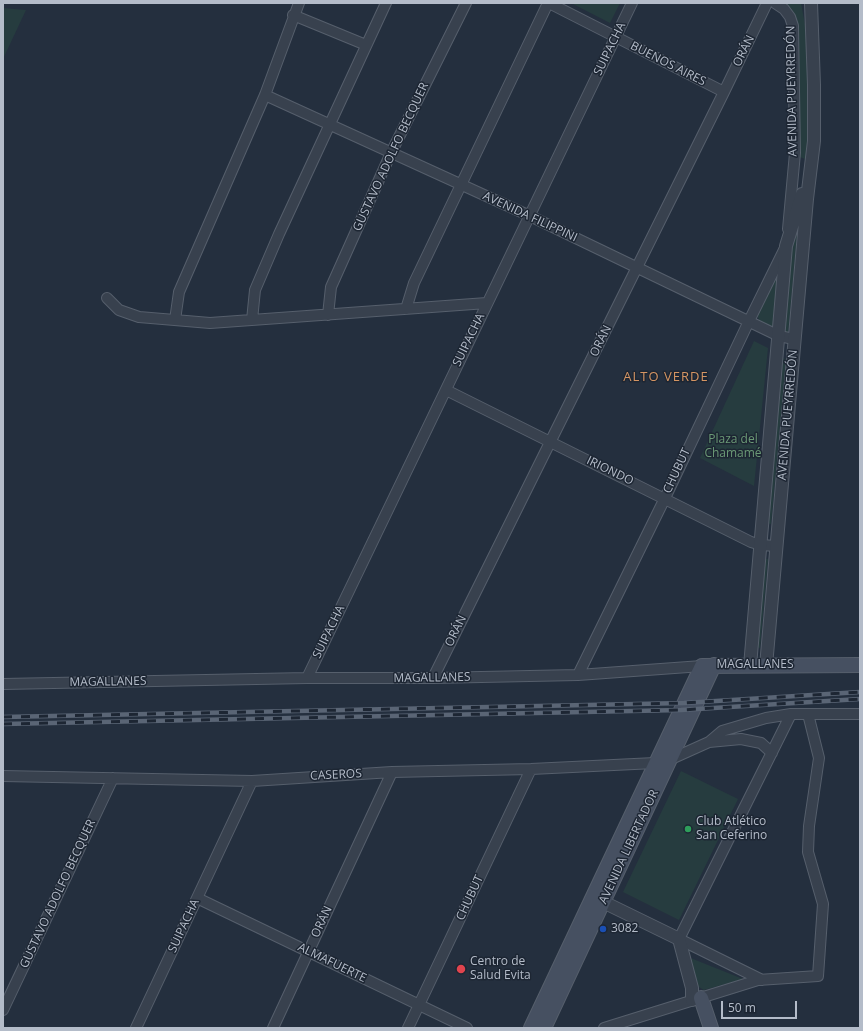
<!DOCTYPE html>
<html>
<head>
<meta charset="utf-8">
<style>
	body { margin:0 }
	#map { position:relative; width:863px; height:1031px; overflow:hidden; background:#242f3e; font-family:"Open Sans",sans-serif }
	canvas { display:block }
	.frame { position:absolute; inset:0; border:4px solid #b4bcc9; pointer-events:none }
	.scale { position:absolute; left:721px; top:1001px; width:76px; height:18px; box-sizing:border-box; border:2px solid #b4bcc9; border-top:0; padding-left:5px; font-size:12px; line-height:14px; white-space:nowrap; color:#b4bcc9; -webkit-text-stroke:3px #1d2633; paint-order:stroke }
</style>
</head>
<body>
<div id="map">
<canvas width="863" height="1031"></canvas>
<div class="frame"></div>
<div class="scale">50 m</div>
</div>
<script>
const c = document.querySelector('canvas').getContext('2d');
c.lineJoin = 'round';
function fillPath(path, color) {
  c.fillStyle = color;
  c.fill(path, 'evenodd');
}
function poly(rows) {
  const path = new Path2D();
  for (const r of rows) {
    path.moveTo(r[0], r[1]);
    for (let i = 2; i < r.length; i += 2) path.lineTo(r[i], r[i + 1]);
  }
  return path;
}
function strokePath(path, color, width, dash) {
  c.strokeStyle = color;
  c.lineWidth = width;
  c.lineCap = dash ? 'butt' : 'round';
  c.setLineDash(dash || []);
  c.stroke(path);
}
function write(font, color, halo, rows, align = 'center') {
  c.font = font + ' "Open Sans",sans-serif';
  c.lineWidth = 3;
  c.setLineDash([]);
  c.textBaseline = 'middle';
  c.strokeStyle = halo;
  c.fillStyle = color;
  for (const [text, x, y, turn = 0] of rows) {
    c.save();
    c.translate(x, y);
    c.rotate((+turn || 0) * Math.PI / 180);
    c.textAlign = isNaN(turn) ? turn : align;
    if (halo) c.strokeText(text, 0, 0);
    c.fillText(text, 0, 0);
    c.restore();
  }
}
const green = poly([
	[571,3,620,3,610,23],
	[783,3,801,3,809,45,811,86,808,155,805,159,797,156,796,43],
	[3,8,26,10,3,59],
	[792,234,797,235,788,334,783,334],
	[776,278,779,278,775,329,762,324,757,316,757,311],
	[754,341,768,348,754,486,700,458],
	[781,358,786,359,771,524,766,523],
	[763,559,768,559,760,648,755,647],
	[681,771,738,799,679,920,623,892],
	[688,957,743,979,704,990,699,987]
]);
const minor = poly([
	[549,3,724,92],
	[775,3,784,9,790,17,793,26,795,153,788,229],
	[293,15,366,45],
	[265,95,530,216,779,336,794,339],
	[107,298,119,310,139,317,210,323,487,303],
	[406,309,414,283,548,3],
	[328,315,331,287,391,153,466,3],
	[175,320,179,292,265,95,299,3],
	[252,320,255,290,279,234,386,3],
	[446,390,751,542,761,545,776,546],
	[578,675,665,498,749,321,784,250],
	[307,678,632,3],
	[433,678,724,92,767,3],
	[3,684,307,678,433,678,578,675,702,666],
	[709,742,722,731,766,718,791,714,860,714],
	[3,776,252,781,392,772,531,769,655,763,669,760,709,742,741,739,761,743,772,753],
	[197,898,467,1028],
	[762,980,679,939,791,714],
	[3,1010,113,778],
	[136,1028,252,781],
	[273,1028,392,772],
	[408,1028,531,769],
	[604,1028,758,980,818,976,823,904,808,852,809,826,819,758,808,714]
]);
const tertiary = poly([
	[750,666,786,246,802,194],
	[766,666,807,199,814,141,814,85,811,3],
	[595,898,679,939,692,988,692,1000]
]);
const secondary = poly([
	[701,998,711,1028],
	[531,1028,702,666,860,665],
	[544,1028,714,665]
]);
const rail = poly([
	[3,717,684,703,860,692],
	[3,724,681,710,860,699]
]);
const markers = [
	[688,829,4,"#2e9e5b"],
	[603,929,4,"#1a4fb4"],
	[461,969,5,"#e0444e"]
];
const streetNames = [
	["SUIPACHA",610,49,-64],
	["ORÁN",744,51,-64],
	["BUENOS AIRES",668,64,27],
	["AVENIDA PUEYRREDÓN",792,91,-91],
	["GUSTAVO ADOLFO BECQUER",391,157,-65],
	["AVENIDA FILIPPINI",530,217,25],
	["SUIPACHA",469,340,-64],
	["ORÁN",601,341,-64],
	["AVENIDA PUEYRREDÓN",788,415,-85],
	["IRIONDO",610,471,26],
	["CHUBUT",677,471,-65],
	["ORÁN",456,631,-64],
	["SUIPACHA",329,632,-64],
	["MAGALLANES",755,665],
	["MAGALLANES",432,678,-1],
	["MAGALLANES",108,682,-1],
	["CASEROS",336,775,-3],
	["AVENIDA LIBERTADOR",629,847,-65],
	["GUSTAVO ADOLFO BECQUER",58,894,-65],
	["CHUBUT",470,898,-65],
	["ORÁN",322,922,-65],
	["SUIPACHA",184,926,-65],
	["ALMAFUERTE",332,963,26]
];
const parkNames = [
	["Plaza del",733,440],
	["Chamamé",733,454]
];
const poiNames = [
	["Club Atlético",696,822],
	["San Ceferino",696,836],
	["3082",611,929],
	["Centro de",470,962],
	["Salud Evita",470,976]
];
const neighbourhoodNames = [
	["ALTO VERDE",666,377]
];
fillPath(green, '#263c3f');
strokePath(minor, '#565f6c', 12);
strokePath(tertiary, '#565f6c', 14);
strokePath(secondary, '#565f6c', 16);
strokePath(minor, '#38414e', 10);
strokePath(tertiary, '#38414e', 12);
strokePath(secondary, '#465061', 14);
strokePath(rail, '#5a6575', 4.5);
strokePath(rail, '#1d2633', 3, [9]);
for (const [x, y, r, color] of markers) {
  const dot = new Path2D();
  dot.arc(x, y, r, 0, 2 * Math.PI);
  c.fillStyle = color;
  c.fill(dot);
  strokePath(dot, '#1d2633', 1.5);
}
write('12px', '#b4bcc9', '#1d2633', streetNames);
write('12px', '#6b9a76', '#1d2633', parkNames);
write('12px', '#b4bcc9', '#1d2633', poiNames, 'left');
c.letterSpacing = '1px';
write('13px', '#d59563', '#1d2633', neighbourhoodNames);
c.letterSpacing = '0px';
</script>
</body>
</html>
